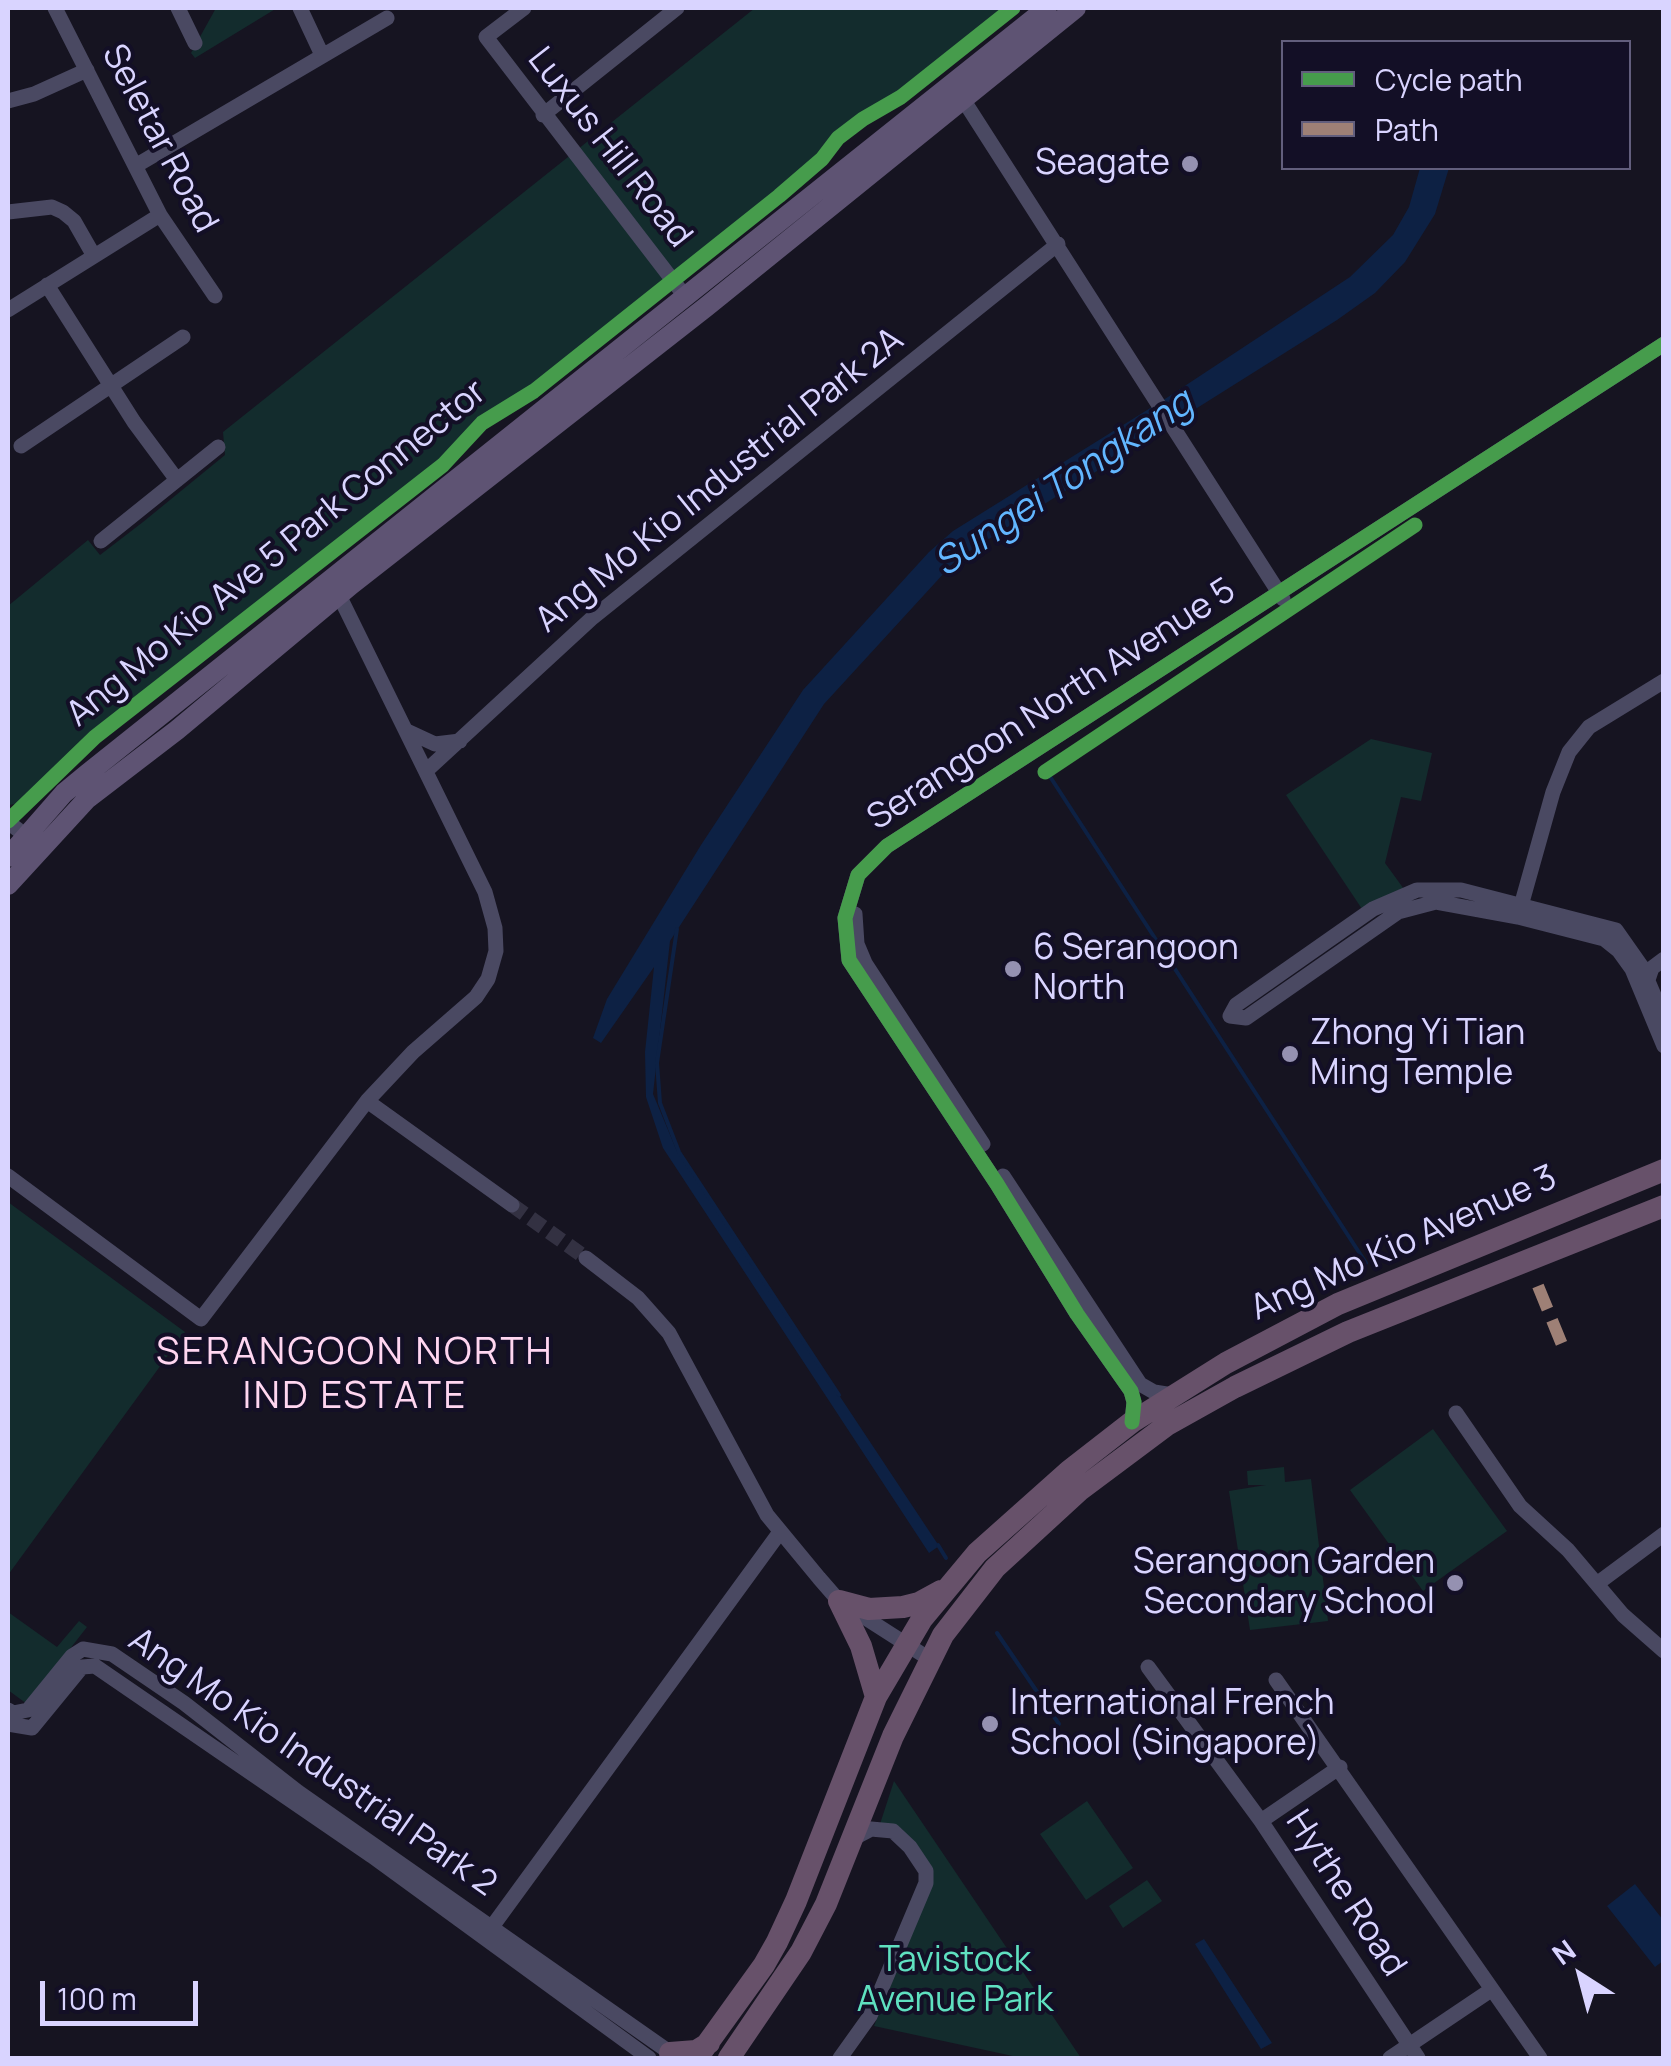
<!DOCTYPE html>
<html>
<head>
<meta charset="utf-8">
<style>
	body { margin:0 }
	#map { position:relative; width:1671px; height:2066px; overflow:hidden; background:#161421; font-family:Manrope,sans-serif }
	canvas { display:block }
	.frame { position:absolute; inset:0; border:10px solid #d9d4ff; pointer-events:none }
	.legend { position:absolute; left:1281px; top:40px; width:350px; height:130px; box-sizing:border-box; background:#130f26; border:2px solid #625e7d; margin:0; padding:12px 18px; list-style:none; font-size:30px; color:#d9d4ff }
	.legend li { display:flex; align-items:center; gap:20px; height:50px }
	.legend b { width:50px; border:2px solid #625e7d }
	.north { position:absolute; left:1531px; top:1926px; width:100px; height:100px; -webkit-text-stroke:8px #130f26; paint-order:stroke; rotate:324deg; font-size:28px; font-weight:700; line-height:40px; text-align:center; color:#d9d4ff }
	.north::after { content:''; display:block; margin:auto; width:35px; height:45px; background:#d9d4ff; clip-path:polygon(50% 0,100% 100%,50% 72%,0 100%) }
	.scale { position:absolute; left:40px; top:1981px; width:158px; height:45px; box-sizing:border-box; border:5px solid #d9d4ff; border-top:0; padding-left:12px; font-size:30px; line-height:35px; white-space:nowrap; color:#d9d4ff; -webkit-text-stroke:8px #130f26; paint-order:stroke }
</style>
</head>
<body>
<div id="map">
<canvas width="1671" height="2066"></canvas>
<div class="frame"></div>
<ul class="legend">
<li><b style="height:12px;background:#469c4c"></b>Cycle path</li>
<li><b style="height:12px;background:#9e8076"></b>Path</li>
</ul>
<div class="north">N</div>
<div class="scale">100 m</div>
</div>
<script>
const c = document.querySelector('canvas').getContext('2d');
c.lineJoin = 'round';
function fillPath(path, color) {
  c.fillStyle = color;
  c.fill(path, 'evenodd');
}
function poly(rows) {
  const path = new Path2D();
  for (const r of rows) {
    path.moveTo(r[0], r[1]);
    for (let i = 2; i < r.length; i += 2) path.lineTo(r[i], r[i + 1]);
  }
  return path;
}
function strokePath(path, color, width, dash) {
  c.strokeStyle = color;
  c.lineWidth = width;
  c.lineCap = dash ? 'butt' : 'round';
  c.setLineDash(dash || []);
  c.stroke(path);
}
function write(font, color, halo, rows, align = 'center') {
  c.font = font + ' Manrope,sans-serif';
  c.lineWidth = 8;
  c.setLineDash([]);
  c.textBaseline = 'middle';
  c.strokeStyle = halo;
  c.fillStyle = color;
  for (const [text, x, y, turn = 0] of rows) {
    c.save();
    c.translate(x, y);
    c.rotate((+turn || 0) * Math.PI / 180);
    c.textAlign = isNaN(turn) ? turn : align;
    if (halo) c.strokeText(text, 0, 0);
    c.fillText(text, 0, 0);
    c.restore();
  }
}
const green = poly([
	[216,8,277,8,195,58,191,53],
	[755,8,1010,8,900,95,838,135,807,169,529,392,472,427,441,463,86,739,23,803,8,805,8,606,88,540,100,555,143,522,225,455,223,432],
	[1371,739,1432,753,1421,801,1401,797,1385,863,1409,896,1368,918,1286,795],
	[8,1202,185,1332,8,1575],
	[1433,1429,1507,1531,1423,1591,1350,1490],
	[1284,1467,1285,1482,1311,1479,1328,1621,1250,1630,1229,1491,1266,1485,1248,1485,1247,1471],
	[8,1612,57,1647,79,1621,87,1627,27,1704,8,1690],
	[894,1781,1081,2058,1022,2058,874,2026,932,1878,902,1829,880,1824],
	[1087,1801,1133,1868,1086,1900,1040,1834],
	[1147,1880,1162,1901,1123,1928,1109,1906]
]);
const water = poly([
	[1420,168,1449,168,1435,214,1405,262,1375,293,1337,320,957,559,824,704,670,941,653,1094,676,1149,939,1546,929,1553,663,1148,646,1097,645,1052,654,967,601,1043,593,1038,607,999,701,845,803,690,929,552,953,531,1168,397,1350,277,1393,235,1409,207],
	[1635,1884,1663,1920,1663,1961,1655,1967,1607,1906],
	[1204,1939,1272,2043,1261,2049,1195,1944]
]);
const stream = poly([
	[1047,772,1366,1263],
	[677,929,657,1063,660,1103,679,1152,839,1395],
	[938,1545,946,1558],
	[997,1633,1059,1724]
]);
const minorTunnel = poly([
	[512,1205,586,1258]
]);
const minor = poly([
	[55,8,160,215,215,296],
	[178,8,195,43],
	[300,8,322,55],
	[524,8,486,37,684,295],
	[959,93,1283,599],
	[8,101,34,94,87,70],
	[543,115,677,8],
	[137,165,387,18],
	[8,212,52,207,63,212,74,221,94,256],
	[47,285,134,422,177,480],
	[8,310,160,215],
	[21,446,183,337],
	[101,541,218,447],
	[407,731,435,744,460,741],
	[426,771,591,619,1058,244],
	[8,822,26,836],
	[1519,913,1553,792,1569,752,1589,727,1664,681],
	[855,914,857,944,865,963,983,1144],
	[1648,980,1652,968,1664,959],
	[1664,1019,1642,967,1616,930,1461,890,1417,890,1373,909,1236,1005,1230,1016,1246,1018,1398,912,1436,902,1518,917,1604,939,1619,951,1632,969,1664,1046],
	[367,1101,512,1205],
	[8,1176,201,1319,367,1101,413,1052,476,997,488,979,496,951,495,928,485,892,334,585],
	[1003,1176,1140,1384,1154,1392,1173,1395],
	[586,1258,638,1298,669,1333,767,1515,819,1578,839,1601,931,1660],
	[1456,1413,1520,1506,1568,1550,1623,1615,1664,1651],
	[1132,1422,1134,1402,1131,1391,1077,1314,997,1184,849,960,845,918,858,875,887,846,1664,344],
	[1598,1583,1664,1534],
	[1148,1667,1261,1821,1418,2058],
	[1276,1680,1540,2058],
	[8,1710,13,1713,28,1710,72,1656,83,1649,112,1654,184,1703,298,1792,675,2056],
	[8,1724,32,1728,82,1667,95,1666,372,1856,649,2058],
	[1261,1821,1340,1767],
	[486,1935,780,1532],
	[840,2058,870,2016,926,1883,926,1871,910,1847,893,1831,871,1829,852,1839],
	[1390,2058,1491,1990]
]);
const major = poly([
	[8,857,64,793,87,774,1047,8],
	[8,885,87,799,177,730,352,584,706,307,1076,8]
]);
const highway = poly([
	[839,1601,869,1609,903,1607,919,1603,941,1591],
	[839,1601,861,1646,876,1697],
	[670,2053,696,2051,709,2043],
	[697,2058,764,1965,777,1942,796,1901,876,1697,922,1619,977,1553,1069,1471,1132,1422,1226,1363,1338,1304,1664,1170],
	[729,2058,801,1952,826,1904,893,1736,943,1635,995,1568,1080,1490,1167,1425,1235,1387,1348,1332,1664,1206]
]);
const quiet = poly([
	[1538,1286,1565,1352]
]);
const cycleway = poly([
	[1045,772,1415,525],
	[8,821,95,737,443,465,482,423,534,391,779,196,822,159,838,138,863,119,901,97,1013,8],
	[1132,1422,1134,1402,1131,1391,1077,1314,997,1184,849,960,845,918,858,875,887,846,1664,344]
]);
const markers = [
	[1190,164,10,"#9591b1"],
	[1013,969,10,"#9591b1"],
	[1290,1054,10,"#9591b1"],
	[1455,1583,10,"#9591b1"],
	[990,1724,10,"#9591b1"]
];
const streetNames = [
	["Seletar Road",159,139,62],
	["Luxus Hill Road",609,148,52],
	["Ang Mo Kio Industrial Park 2A",720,481,-39],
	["Ang Mo Kio Ave 5 Park Connector",277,554,-39],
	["Serangoon North Avenue 5",1052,705,-33],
	["Ang Mo Kio Avenue 3",1404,1244,-24],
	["Ang Mo Kio Industrial Park 2",312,1763,35],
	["Hythe Road",1345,1894,57]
];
const poiNames = [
	["Seagate",1170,164,"right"],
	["6 Serangoon",1033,949],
	["North",1033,989],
	["Zhong Yi Tian",1310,1034],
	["Ming Temple",1310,1074],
	["Serangoon Garden",1435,1563,"right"],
	["Secondary School",1435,1603,"right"],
	["International French",1010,1704],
	["School (Singapore)",1010,1744]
];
const parkNames = [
	["Tavistock",955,1961],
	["Avenue Park",955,2001]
];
const waterNames = [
	["Sungei Tongkang",1064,484,-34]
];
const neighbourhoodNames = [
	["SERANGOON NORTH",355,1353],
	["IND ESTATE",355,1397]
];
fillPath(green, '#132c2d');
fillPath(water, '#0d2144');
strokePath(stream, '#0d2144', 4);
strokePath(minorTunnel, '#333142', 15, [15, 8]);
strokePath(minor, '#4a4962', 15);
strokePath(major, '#5e5373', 20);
strokePath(highway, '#67516a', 22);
strokePath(quiet, '#9e8076', 12, [25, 12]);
strokePath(cycleway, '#469c4c', 15);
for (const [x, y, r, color] of markers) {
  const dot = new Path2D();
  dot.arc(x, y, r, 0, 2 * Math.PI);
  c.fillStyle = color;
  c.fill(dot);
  strokePath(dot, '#130f26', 4);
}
write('35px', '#d9d4ff', '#130f26', streetNames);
write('35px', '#d9d4ff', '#130f26', poiNames, 'left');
write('35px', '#5fe0c0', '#130f26', parkNames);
write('italic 38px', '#62b6ff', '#130f26', waterNames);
c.letterSpacing = '2.5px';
write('38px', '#ffd6f0', '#130f26', neighbourhoodNames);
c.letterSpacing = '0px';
</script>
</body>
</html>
